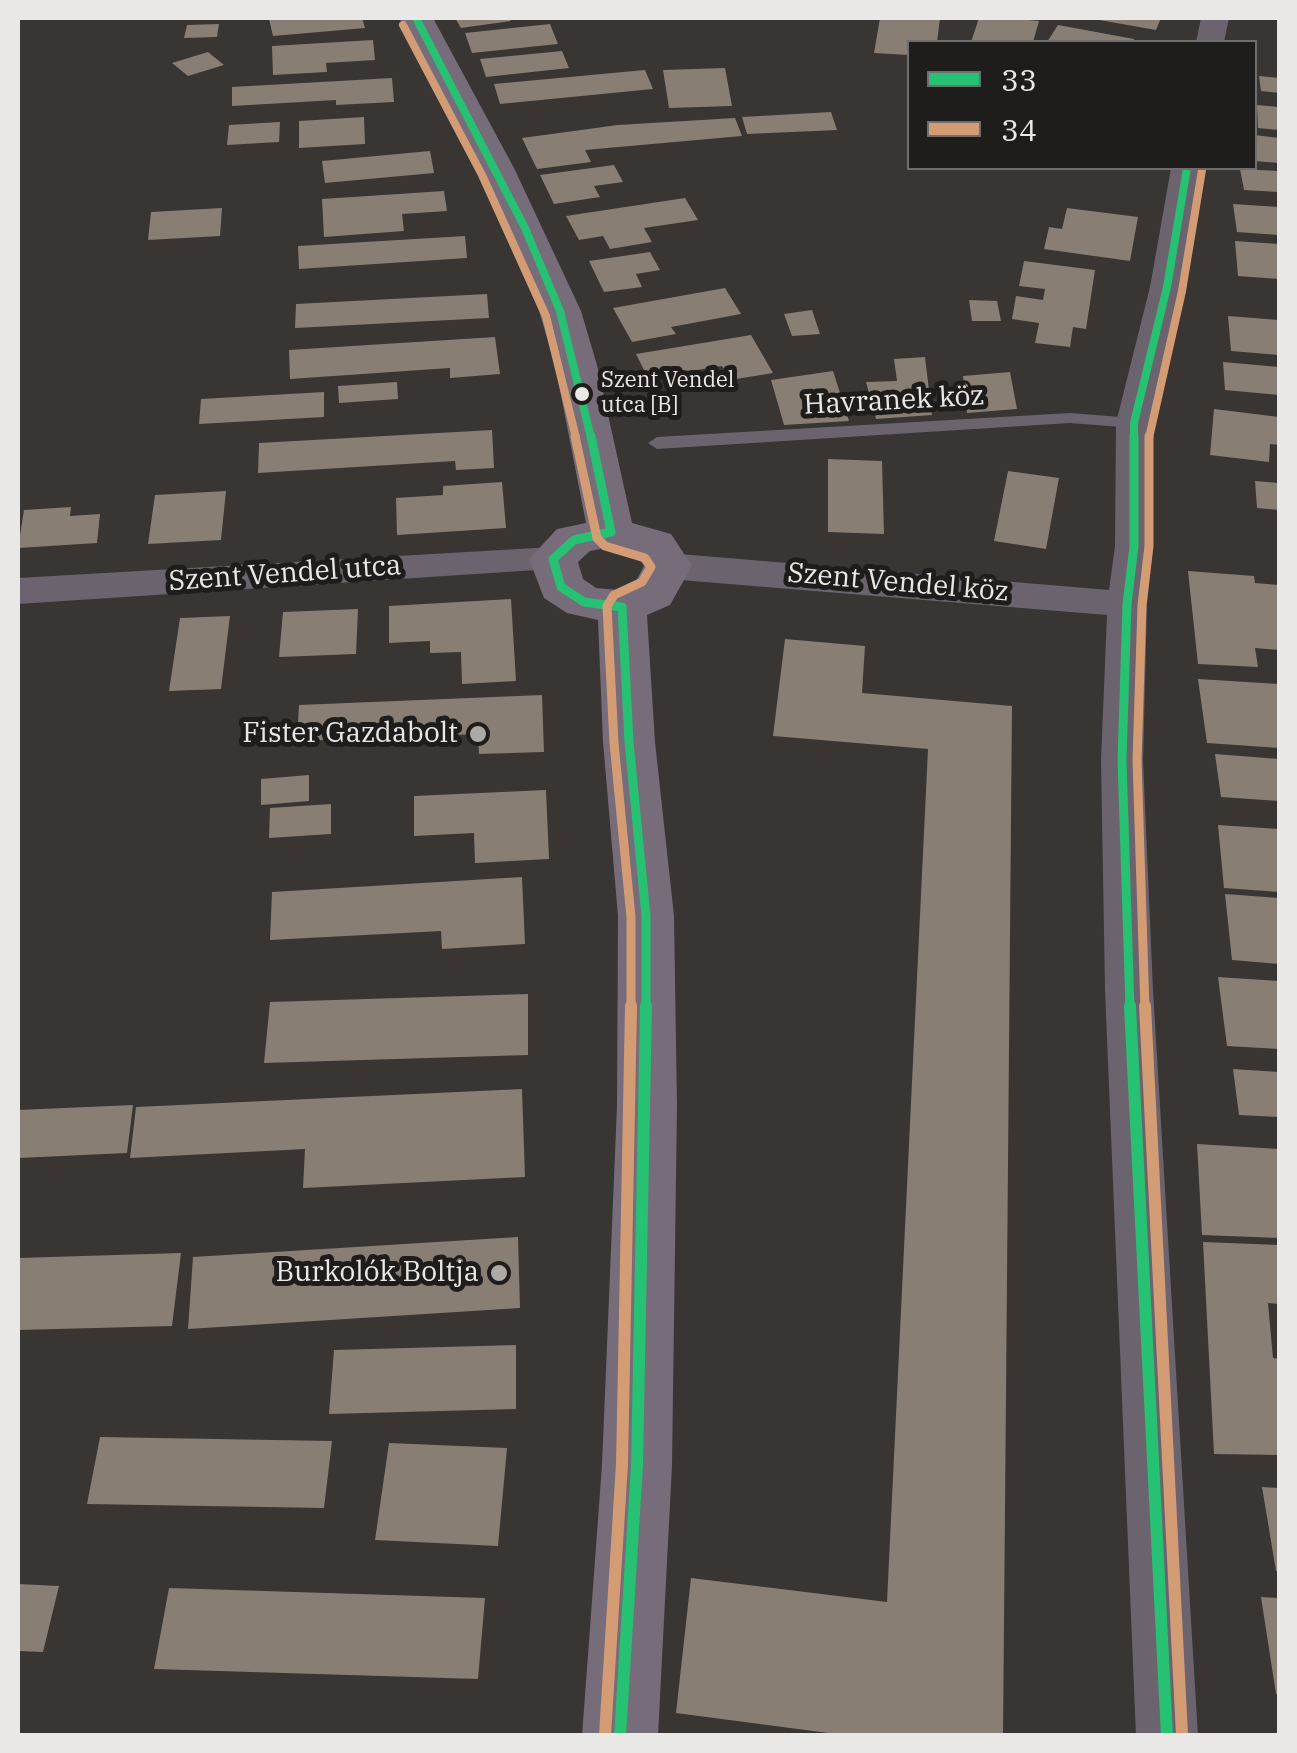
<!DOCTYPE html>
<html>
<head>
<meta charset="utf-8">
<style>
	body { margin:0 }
	#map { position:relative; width:1297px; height:1753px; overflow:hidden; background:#383533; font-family:"IBM Plex Serif",serif }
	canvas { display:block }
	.frame { position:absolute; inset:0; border:20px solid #eae8e6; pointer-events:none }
	.legend { position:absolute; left:907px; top:40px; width:350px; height:130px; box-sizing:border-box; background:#1f1d1c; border:2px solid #706e6d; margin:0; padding:12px 18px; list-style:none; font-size:30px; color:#eae8e6 }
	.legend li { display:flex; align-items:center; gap:20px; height:50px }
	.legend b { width:50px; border:2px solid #706e6d }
</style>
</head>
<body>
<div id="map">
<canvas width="1297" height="1753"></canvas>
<div class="frame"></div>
<ul class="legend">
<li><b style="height:12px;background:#26c172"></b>33</li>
<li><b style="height:12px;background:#d39c74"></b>34</li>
</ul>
</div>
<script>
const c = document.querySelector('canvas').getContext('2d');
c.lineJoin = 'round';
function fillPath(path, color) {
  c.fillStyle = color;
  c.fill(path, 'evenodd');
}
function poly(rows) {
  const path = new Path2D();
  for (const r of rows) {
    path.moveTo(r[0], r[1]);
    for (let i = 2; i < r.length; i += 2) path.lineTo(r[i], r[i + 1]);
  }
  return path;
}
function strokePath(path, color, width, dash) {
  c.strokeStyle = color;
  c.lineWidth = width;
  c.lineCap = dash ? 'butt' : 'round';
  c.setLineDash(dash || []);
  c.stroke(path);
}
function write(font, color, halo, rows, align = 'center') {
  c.font = font + ' "IBM Plex Serif",serif';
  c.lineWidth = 10;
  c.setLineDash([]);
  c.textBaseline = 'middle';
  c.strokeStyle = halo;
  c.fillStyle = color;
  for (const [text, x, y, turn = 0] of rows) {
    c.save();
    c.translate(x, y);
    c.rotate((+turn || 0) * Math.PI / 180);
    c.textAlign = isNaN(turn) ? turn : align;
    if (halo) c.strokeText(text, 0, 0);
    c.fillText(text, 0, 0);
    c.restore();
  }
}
const building = poly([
	[289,18,362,18,365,28,273,36,269,19],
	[455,18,509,18,511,21,461,28],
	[880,18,940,18,937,42,909,42,909,55,874,53],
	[979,18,1004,18,1039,21,1033,42,971,42],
	[1088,18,1161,18,1156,30],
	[219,24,217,37,184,38,187,25],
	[550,24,558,44,472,53,465,33],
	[1058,25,1134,39,1133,42,1047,42],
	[373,40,375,60,326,63,327,72,273,75,272,46],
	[562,51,569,68,486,77,480,59],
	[208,52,224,65,188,76,172,63],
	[725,68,732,106,669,108,663,70],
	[645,70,653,89,500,104,494,84],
	[1259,76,1279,78,1279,93,1261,91],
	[392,78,394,102,336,105,336,100,232,106,232,87],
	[1257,105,1279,107,1279,130,1258,128],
	[831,112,837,130,747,134,742,117],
	[364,117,365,144,299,148,299,121],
	[735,118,742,136,585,150,591,162,537,169,522,138,618,125],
	[280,122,279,142,227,145,229,125],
	[1254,135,1279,138,1279,163,1254,161],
	[430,151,434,173,325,183,322,161],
	[614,165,623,182,594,186,600,197,554,204,540,175],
	[1240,169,1279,171,1279,192,1244,190],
	[444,191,447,211,402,214,404,231,324,237,322,199],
	[685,198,698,220,644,228,652,242,610,249,603,236,579,240,566,216],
	[1233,204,1279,207,1279,235,1237,232],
	[222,208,220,236,148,240,151,212],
	[1067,208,1138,217,1130,261,1044,249,1049,227,1062,229],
	[465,236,467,258,299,269,298,246],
	[1235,241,1279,244,1279,279,1238,276],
	[650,252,660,270,636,274,642,287,604,292,589,261],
	[1024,261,1095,270,1086,329,1073,327,1070,347,1035,343,1039,323,1012,319,1016,296,1043,300,1045,289,1019,286],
	[725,288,741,314,671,327,676,334,632,342,613,308],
	[487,294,489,318,295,328,296,304],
	[969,300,997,301,1001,321,972,321],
	[812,310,820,334,792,336,784,314],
	[1228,316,1279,320,1279,355,1231,351],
	[751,335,773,373,730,380,722,366,648,378,636,354],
	[495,337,500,374,450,378,450,368,290,379,289,350],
	[925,357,932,415,876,419,866,382,897,381,894,359],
	[1223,362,1279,367,1279,395,1225,390],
	[833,371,849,421,784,425,771,380],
	[1010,372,1017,409,967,413,963,376],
	[397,382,398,399,339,403,338,386],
	[324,392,324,417,199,424,201,399],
	[1214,409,1279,417,1279,445,1270,444,1269,462,1210,455],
	[492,430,494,468,456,470,455,461,258,473,259,443],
	[828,459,882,461,884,534,828,532],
	[1008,471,1059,478,1046,549,994,541],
	[1255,481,1279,483,1279,510,1257,508],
	[502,482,506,528,397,535,396,498,443,495,443,486],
	[226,491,221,540,148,544,155,495],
	[71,507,70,516,100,514,97,543,18,548,24,510],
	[1188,571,1254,576,1255,583,1279,585,1279,650,1255,648,1258,667,1198,664],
	[511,599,516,681,462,684,461,652,430,653,430,641,389,643,389,606],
	[358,609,356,654,279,657,283,612],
	[230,616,221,689,169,691,180,618],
	[785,639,865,646,862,693,1012,706,1003,1736,851,1736,676,1713,691,1578,887,1602,928,749,773,736],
	[1198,679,1279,684,1279,748,1207,743],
	[542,695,544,752,479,754,478,734,297,741,299,705],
	[1215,754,1279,759,1279,801,1221,797],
	[309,775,309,801,261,805,261,779],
	[546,790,549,859,475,863,474,833,414,836,414,796],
	[331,804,331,834,269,838,270,808],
	[1218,825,1279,829,1279,892,1224,888],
	[522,877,525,944,442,949,441,931,270,940,272,892],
	[1225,894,1279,898,1279,964,1232,960],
	[1218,977,1279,981,1279,1049,1227,1046],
	[528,994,528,1055,264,1063,270,1002],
	[1233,1069,1279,1072,1279,1117,1239,1115],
	[522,1089,525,1177,303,1188,305,1149,130,1158,136,1107],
	[133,1105,127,1153,18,1158,18,1110],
	[1197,1144,1279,1149,1279,1238,1202,1235],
	[518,1237,520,1308,188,1329,193,1257],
	[1203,1242,1279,1245,1279,1304,1268,1303,1273,1358,1279,1359,1279,1455,1214,1454],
	[181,1253,172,1326,18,1330,18,1258],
	[516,1345,516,1409,329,1414,334,1350],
	[100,1437,332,1441,324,1508,87,1504],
	[389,1443,507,1448,498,1546,375,1540],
	[1262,1487,1279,1488,1279,1572,1276,1571],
	[18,1584,59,1586,43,1652,18,1651],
	[169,1588,485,1598,478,1679,154,1669],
	[1261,1597,1279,1598,1279,1694,1276,1694]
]);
const lane = poly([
	[1070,413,1134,418,1143,423,1134,428,1070,423,657,449,648,443,657,437,1070,413]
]);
const street = poly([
	[1201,18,1229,18,1224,42,1196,42,1201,18],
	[1171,168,1203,168,1184,287,1152,423,1153,546,1147,604,1143,760,1153,990,1198,1736,1136,1736,1105,990,1101,760,1107,615,668,579,654,575,649,566,654,557,668,553,1109,590,1115,546,1116,423,1150,287,1171,168],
	[553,547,567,550,572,559,567,568,18,604,18,578,553,547]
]);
const secondary = poly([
	[399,18,433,18,514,168,581,311,597,365,632,523,671,534,692,566,670,605,647,615,655,742,674,916,677,1106,672,1465,658,1736,582,1736,602,1465,617,1106,618,916,603,742,598,620,567,613,544,598,529,559,557,529,586,523,555,365,539,311,476,168,399,18],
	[610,547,637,556,644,566,635,583,618,590,596,588,583,579,578,562,590,551,610,547]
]);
const bus1Far2 = poly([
	[416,18,525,228,560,311,591,438],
	[1134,438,1134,423,1167,287,1187,168]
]);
const bus1Far1 = poly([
	[591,436,611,532,574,540,553,559,561,587,584,602,622,607,629,742,646,916,646,1009],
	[1130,1009,1122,760,1127,604,1134,546,1134,436]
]);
const bus1 = poly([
	[1130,1006,1167,1736],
	[620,1736,637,1465,646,1006]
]);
const bus2Far2 = poly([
	[403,25,482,175,546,316,576,438],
	[1149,438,1182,291,1202,170]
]);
const bus2Far1 = poly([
	[575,436,597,538,605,546,645,558,651,567,642,582,614,595,607,606,614,743,631,917,631,1009],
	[1145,1009,1137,760,1142,605,1149,546,1149,436]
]);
const bus2 = poly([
	[1145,1006,1182,1735],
	[605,1735,622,1464,631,1006]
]);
const markers = [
	[582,394,9,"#eae8e6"],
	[478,734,10,"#aca9a7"],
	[499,1273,10,"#aca9a7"]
];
const farBusnames = [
	["Szent Vendel",601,381],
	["utca [B]",601,406]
];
const streetNames = [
	["Havranek köz",894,401,-3],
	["Szent Vendel utca",285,574,-4],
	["Szent Vendel köz",898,583,5]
];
const poiNames = [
	["Fister Gazdabolt",458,734],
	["Burkolók Boltja",479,1273]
];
fillPath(building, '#887e73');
fillPath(lane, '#6b636d');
fillPath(street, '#6b636d');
fillPath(secondary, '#776c79');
strokePath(bus1Far2, '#26c172', 8);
strokePath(bus1Far1, '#26c172', 9);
strokePath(bus1, '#26c172', 12);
strokePath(bus2Far2, '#d39c74', 8);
strokePath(bus2Far1, '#d39c74', 9);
strokePath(bus2, '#d39c74', 12);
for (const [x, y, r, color] of markers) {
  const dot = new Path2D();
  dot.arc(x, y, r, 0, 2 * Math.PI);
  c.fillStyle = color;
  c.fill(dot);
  strokePath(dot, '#1f1d1c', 4);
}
write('22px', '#eae8e6', '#1f1d1c', farBusnames, 'left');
write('28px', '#eae8e6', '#1f1d1c', streetNames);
write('28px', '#eae8e6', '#1f1d1c', poiNames, 'right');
</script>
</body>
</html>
